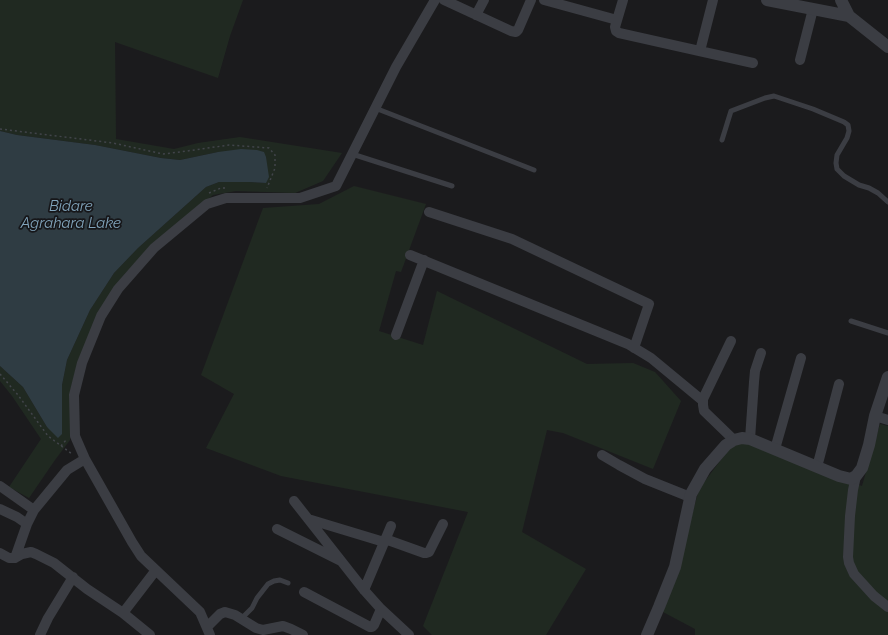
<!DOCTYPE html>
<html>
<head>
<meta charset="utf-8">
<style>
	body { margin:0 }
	canvas { display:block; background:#1b1b1d }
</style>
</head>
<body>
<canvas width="888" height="635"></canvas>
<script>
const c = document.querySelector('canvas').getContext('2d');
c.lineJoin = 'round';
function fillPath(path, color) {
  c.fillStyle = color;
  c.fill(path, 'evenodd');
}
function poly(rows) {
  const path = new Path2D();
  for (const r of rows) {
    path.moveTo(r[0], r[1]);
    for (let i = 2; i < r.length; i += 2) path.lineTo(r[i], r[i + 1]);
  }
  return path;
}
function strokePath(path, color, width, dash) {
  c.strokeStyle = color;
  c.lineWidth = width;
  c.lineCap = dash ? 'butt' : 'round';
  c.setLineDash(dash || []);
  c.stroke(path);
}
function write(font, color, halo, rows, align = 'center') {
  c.font = font + ' Raleway,sans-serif';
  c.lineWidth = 3.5;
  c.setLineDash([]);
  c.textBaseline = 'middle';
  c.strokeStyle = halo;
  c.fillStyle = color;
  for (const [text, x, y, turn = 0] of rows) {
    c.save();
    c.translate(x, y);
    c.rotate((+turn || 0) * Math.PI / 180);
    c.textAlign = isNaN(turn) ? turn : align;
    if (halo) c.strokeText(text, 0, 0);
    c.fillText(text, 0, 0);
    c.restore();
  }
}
const green = poly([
	[0,0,243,0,230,36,218,78,115,42,116,139,174,149,198,143,240,137,342,153,323,181,295,193,236,191,213,195,149,249,122,277,98,314,78,362,70,391,70,440,55,460,29,498,9,487,41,439,12,396,0,381,0,366,23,387,47,427,62,434,62,385,67,360,90,310,114,273,138,248,206,187,219,182,249,182,266,183,218,152,180,160,161,158,95,145,17,135,0,131],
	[354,186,426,204,401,272,396,271,379,331,423,345,437,291,587,364,633,363,655,372,681,401,653,469,563,433,547,430,522,532,586,569,546,635,432,635,423,626,468,512,281,476,206,448,234,394,201,375,263,208,319,204],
	[880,424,888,426,888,635,695,635,695,629,663,612,686,537,699,489,729,449,742,442,862,486]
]);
const water = poly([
	[0,131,17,135,95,145,161,158,180,160,218,152,241,149,257,150,264,152,266,157,269,177,266,183,249,182,219,182,206,187,138,248,114,273,90,310,67,360,62,385,62,434,58,438,47,427,23,387,0,366]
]);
const path = poly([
	[0,129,113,143,163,154,180,152,229,145,269,148,275,155,275,168,267,188],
	[209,193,221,188,226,188],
	[0,374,18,395,48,436,72,454],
	[61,446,66,440]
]);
const service = poly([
	[375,108,534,170],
	[722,140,731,111,765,98,774,96,813,109,844,122,848,125,849,131,847,138,837,155,836,163,837,169,844,176,859,185,869,188,878,193,888,202],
	[352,154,452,186],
	[851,321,888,333],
	[242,618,252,608,257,598,268,584,274,581,280,580,288,583]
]);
const minor = poly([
	[444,0,511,31,516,32,518,30,531,0],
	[544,0,617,20],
	[623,0,615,27,616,31,619,33,753,63],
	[476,15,484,0],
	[700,51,713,0],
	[800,60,813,9],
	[429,212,512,239,649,304,634,348],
	[410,255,628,344,651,358,703,401],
	[396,335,424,260],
	[731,341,703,399,703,405,704,411,734,440],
	[875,416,888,420],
	[750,439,754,382,755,371,761,353],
	[775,449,801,358],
	[602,455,619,465,645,479,690,497],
	[817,467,839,384],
	[856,476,853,490,850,516,848,557,849,563,854,574,874,596,888,607],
	[0,486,34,510],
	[294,501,364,590,381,609,409,635],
	[0,509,17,517,27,524],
	[308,519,384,542],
	[277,529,339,560],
	[385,539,424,553,426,553,429,552,443,524],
	[0,553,9,558,15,558,22,554,31,552,36,554,54,563,87,589,123,613,150,635],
	[15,558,27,524,34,510,67,470,85,459],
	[364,590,391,526],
	[304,592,370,627,372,627,374,625,381,609],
	[123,613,156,570],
	[207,627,220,614,225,612,235,615,256,628,263,630,283,626,291,629,303,635],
	[40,635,48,618,73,577],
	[210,635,200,612,141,556,132,542,85,459,75,436,74,395,82,363,101,316,118,289,154,248,207,204,226,198,300,198,336,186,396,67,435,0]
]);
const tertiary = poly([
	[767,0,849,16],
	[841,0,849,16,888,47],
	[647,635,659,607,675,567,691,494,705,469,726,445,734,440,742,438,750,439,839,476,851,479,856,476,862,468,869,445,875,416,888,377]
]);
const waterNames = [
	["Bidare",71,206],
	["Agrahara Lake",71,223]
];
fillPath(green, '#202921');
fillPath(water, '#2f3c43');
strokePath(path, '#41444a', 1.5, [2, 3]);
strokePath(service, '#3b3d43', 5);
strokePath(minor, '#3b3d43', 10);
strokePath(tertiary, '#3b3d43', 12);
write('italic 15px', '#81a4bb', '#161619', waterNames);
</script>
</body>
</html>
